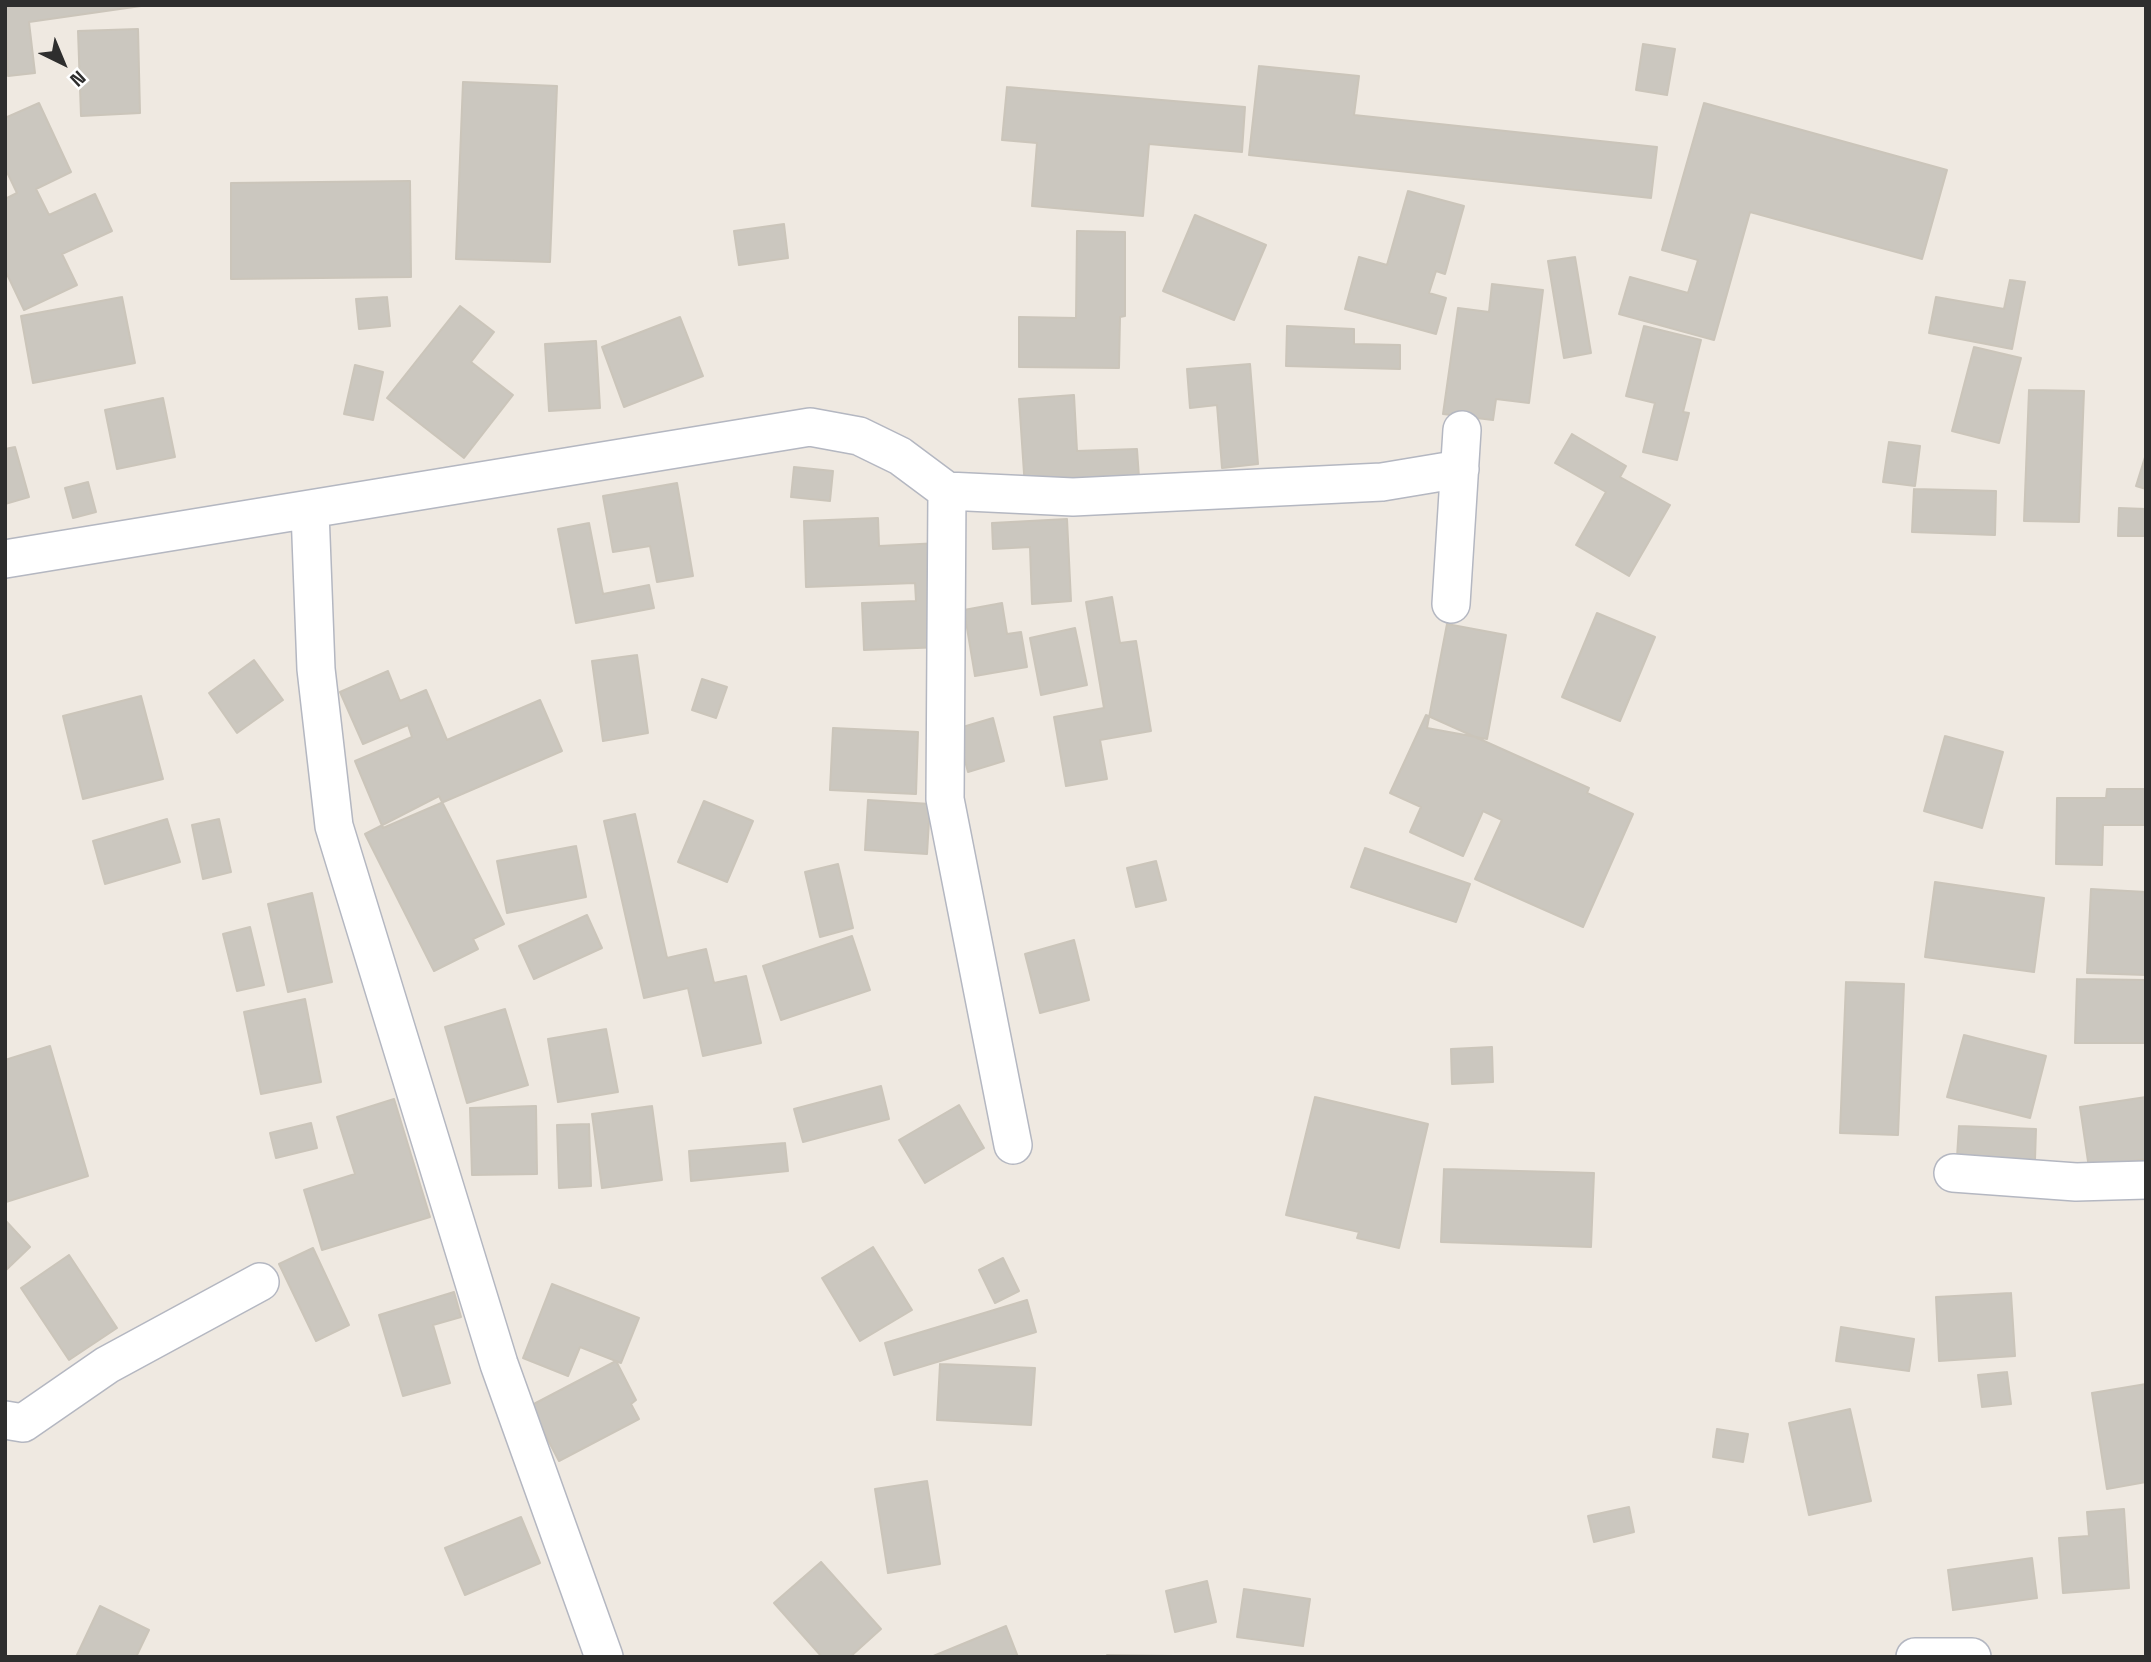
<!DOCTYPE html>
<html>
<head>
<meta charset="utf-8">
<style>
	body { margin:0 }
	#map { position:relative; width:2151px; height:1662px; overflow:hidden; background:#efe9e1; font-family:"Space Grotesk",sans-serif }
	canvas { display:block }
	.frame { position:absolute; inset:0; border:7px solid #2e2e2e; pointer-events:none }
	.north { position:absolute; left:28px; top:28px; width:70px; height:70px; -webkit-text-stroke:5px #fff; paint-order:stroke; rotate:137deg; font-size:19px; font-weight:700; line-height:28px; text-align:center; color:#2e2e2e }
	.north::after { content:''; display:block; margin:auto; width:24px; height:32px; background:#2e2e2e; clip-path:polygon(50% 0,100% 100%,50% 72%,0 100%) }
</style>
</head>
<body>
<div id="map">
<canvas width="2151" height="1662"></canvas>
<div class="frame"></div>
<div class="north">N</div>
</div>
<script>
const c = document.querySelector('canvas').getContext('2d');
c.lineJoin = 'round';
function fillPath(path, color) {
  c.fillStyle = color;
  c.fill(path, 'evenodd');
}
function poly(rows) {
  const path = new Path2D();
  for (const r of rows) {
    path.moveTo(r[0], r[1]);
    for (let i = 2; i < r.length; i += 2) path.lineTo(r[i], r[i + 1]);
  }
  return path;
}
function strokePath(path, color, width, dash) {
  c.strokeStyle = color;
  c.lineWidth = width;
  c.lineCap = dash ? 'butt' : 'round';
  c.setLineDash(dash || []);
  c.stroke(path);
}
const building = poly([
	[18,5,148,5,29,22,35,73,8,76,5,7,18,5],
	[138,29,140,113,81,116,78,31,138,29],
	[1643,44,1675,49,1667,95,1636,90,1643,44],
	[1259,66,1359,76,1354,115,1657,147,1651,198,1249,155,1259,66],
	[463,82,557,86,550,262,456,259,463,82],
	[1007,87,1245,107,1242,152,1149,144,1143,216,1032,206,1037,143,1002,140,1007,87],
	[39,103,71,172,36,189,49,215,95,194,112,231,62,254,77,285,24,310,5,270,5,199,17,193,5,168,5,118,39,103],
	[1704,103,1947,170,1922,259,1750,212,1714,340,1619,314,1630,277,1688,293,1698,260,1662,250,1704,103],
	[410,181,411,277,231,279,231,183,410,181],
	[1408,191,1464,206,1445,274,1436,271,1429,293,1446,298,1436,334,1345,309,1359,257,1387,265,1408,191],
	[1195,215,1266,245,1234,320,1163,291,1195,215],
	[784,224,788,258,739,265,734,231,784,224],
	[1077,231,1125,232,1125,316,1120,317,1119,368,1019,367,1019,317,1076,318,1077,231],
	[1575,257,1591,353,1564,358,1548,261,1575,257],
	[2010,280,2025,282,2012,349,1929,333,1936,297,2004,309,2010,280],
	[1492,284,1543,290,1529,403,1496,399,1493,420,1443,414,1458,308,1489,312,1492,284],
	[122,297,135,363,33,383,21,316,122,297],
	[387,297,390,326,359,329,356,299,387,297],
	[460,306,494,332,471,362,513,395,464,458,387,398,460,306],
	[680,317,703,376,624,407,602,347,680,317],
	[1287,326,1354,329,1354,344,1400,345,1400,369,1286,366,1287,326],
	[1644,326,1701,340,1683,412,1689,413,1677,460,1643,452,1655,403,1626,396,1644,326],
	[596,341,600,408,549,411,545,344,596,341],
	[1974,347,2021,358,1999,443,1952,431,1974,347],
	[1250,364,1258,464,1222,468,1217,405,1190,408,1187,369,1250,364],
	[355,365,383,372,373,420,344,414,355,365],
	[2029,390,2084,391,2079,522,2024,521,2029,390],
	[1074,395,1077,451,1137,449,1140,492,1025,488,1019,399,1074,395],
	[163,398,175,457,117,469,105,410,163,398],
	[1572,434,1626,466,1620,477,1670,505,1629,576,1576,545,1606,492,1555,463,1572,434],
	[1889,442,1920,446,1915,486,1883,482,1889,442],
	[15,447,29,497,5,504,5,449,15,447],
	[2146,454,2146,489,2136,486,2146,454],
	[794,467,833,471,830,501,791,497,794,467],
	[88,482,96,512,73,518,65,488,88,482],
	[677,483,693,576,657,582,650,546,613,552,603,496,677,483],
	[1914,489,1996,491,1995,535,1912,532,1914,489],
	[2119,508,2146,509,2146,536,2118,536,2119,508],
	[878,518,879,546,940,543,943,647,864,650,862,603,916,601,915,583,806,587,804,521,878,518],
	[1067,519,1071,601,1032,604,1030,547,993,549,992,523,1067,519],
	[589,523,603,594,649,585,654,608,576,623,558,529,589,523],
	[1112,597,1120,643,1136,641,1151,731,1100,740,1107,779,1066,786,1054,717,1104,708,1086,602,1112,597],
	[1002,603,1007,634,1021,632,1027,667,975,676,964,610,1002,603],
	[1597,613,1655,637,1620,721,1562,697,1597,613],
	[1447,624,1506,635,1487,739,1427,728,1447,624],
	[1075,628,1087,685,1041,695,1030,638,1075,628],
	[637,655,648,733,603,741,592,661,637,655],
	[254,660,283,700,237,733,209,693,254,660],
	[388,671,400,701,426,690,447,740,540,700,562,751,383,828,355,761,412,737,408,725,363,744,340,692,388,671],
	[702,679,727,687,716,718,692,710,702,679],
	[141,696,163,779,83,799,63,716,141,696],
	[1426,715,1589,788,1587,793,1633,814,1583,927,1475,879,1502,820,1483,811,1463,856,1410,832,1421,807,1390,793,1426,715],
	[993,718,1004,761,968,772,956,729,993,718],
	[833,728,918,732,916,794,830,790,833,728],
	[1945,736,2003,752,1982,828,1924,811,1945,736],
	[2107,789,2146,789,2146,825,2103,825,2102,865,2056,864,2057,798,2106,798,2107,789],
	[439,796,504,924,473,939,478,949,434,971,365,834,439,796],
	[868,800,930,804,927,854,865,850,868,800],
	[704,801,753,821,727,882,678,862,704,801],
	[635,814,667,958,706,949,714,983,746,976,761,1043,703,1056,688,988,644,998,604,821,635,814],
	[167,819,180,862,105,884,93,841,167,819],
	[219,819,231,872,203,879,192,825,219,819],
	[576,846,586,897,507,913,497,861,576,846],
	[1365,848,1470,884,1456,922,1351,887,1365,848],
	[1156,861,1166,900,1136,907,1127,868,1156,861],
	[838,864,853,928,820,937,805,872,838,864],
	[1935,882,2044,898,2034,972,1925,957,1935,882],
	[2091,889,2146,892,2146,975,2087,973,2091,889],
	[312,893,332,982,288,992,268,904,312,893],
	[587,915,602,948,534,979,519,946,587,915],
	[250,927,264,985,237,991,223,934,250,927],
	[852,936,870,990,781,1020,763,966,852,936],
	[1074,940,1089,1000,1040,1013,1025,954,1074,940],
	[2077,979,2146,980,2146,1043,2075,1043,2077,979],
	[1846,982,1904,984,1898,1135,1840,1133,1846,982],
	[305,999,321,1082,261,1094,244,1012,305,999],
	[505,1009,528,1085,467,1103,445,1027,505,1009],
	[606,1029,618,1092,558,1102,548,1039,606,1029],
	[1964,1035,2046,1056,2030,1118,1947,1097,1964,1035],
	[50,1046,88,1176,6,1202,5,1060,50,1046],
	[1492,1047,1493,1082,1452,1084,1451,1049,1492,1047],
	[881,1086,889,1119,803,1142,794,1109,881,1086],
	[1315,1097,1428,1124,1399,1248,1357,1238,1359,1232,1286,1215,1315,1097],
	[2146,1097,2146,1159,2089,1168,2080,1107,2146,1097],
	[394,1099,430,1217,322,1250,304,1190,355,1174,337,1117,394,1099],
	[959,1105,984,1148,925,1183,899,1140,959,1105],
	[536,1106,537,1174,472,1175,470,1108,536,1106],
	[652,1106,662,1180,602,1188,592,1114,652,1106],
	[311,1123,317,1148,276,1158,270,1133,311,1123],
	[589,1124,591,1186,559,1188,557,1125,589,1124],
	[1959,1126,2036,1129,2035,1160,1957,1157,1959,1126],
	[785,1143,788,1171,691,1181,689,1151,785,1143],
	[1444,1169,1594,1173,1591,1247,1441,1242,1444,1169],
	[5,1220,30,1247,5,1271,5,1220],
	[873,1247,912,1310,860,1341,822,1278,873,1247],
	[313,1248,349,1325,316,1341,279,1264,313,1248],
	[69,1255,117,1328,69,1360,21,1288,69,1255],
	[1003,1258,1019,1291,995,1303,979,1270,1003,1258],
	[552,1284,639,1318,621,1363,580,1347,568,1376,523,1358,552,1284],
	[454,1292,461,1317,433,1325,450,1383,403,1396,379,1315,454,1292],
	[2011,1293,2015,1356,1939,1361,1936,1297,2011,1293],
	[1027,1300,1036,1332,894,1375,885,1343,1027,1300],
	[1841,1327,1914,1339,1909,1371,1836,1361,1841,1327],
	[616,1361,636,1400,631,1404,639,1419,559,1461,530,1406,616,1361],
	[940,1364,1035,1368,1031,1425,937,1420,940,1364],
	[2007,1372,2011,1404,1982,1407,1978,1375,2007,1372],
	[2146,1384,2146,1482,2107,1489,2092,1393,2146,1384],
	[1850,1409,1871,1501,1809,1515,1789,1423,1850,1409],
	[1717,1429,1748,1434,1743,1462,1713,1457,1717,1429],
	[927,1481,940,1564,888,1573,875,1489,927,1481],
	[1629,1507,1634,1532,1594,1542,1588,1516,1629,1507],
	[2124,1509,2129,1588,2063,1593,2059,1538,2089,1536,2087,1512,2124,1509],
	[521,1517,540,1563,465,1595,445,1548,521,1517],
	[2032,1558,2037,1598,1953,1610,1948,1570,2032,1558],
	[821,1562,881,1629,850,1657,822,1657,774,1603,821,1562],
	[1207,1581,1216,1622,1175,1632,1166,1591,1207,1581],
	[1244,1589,1310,1599,1303,1646,1237,1637,1244,1589],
	[100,1606,149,1630,136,1657,76,1657,100,1606],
	[1006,1626,1018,1657,931,1657,1006,1626],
	[1107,1655,1174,1656,1174,1657,1107,1657,1107,1655]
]);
const street = poly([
	[947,491,945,799,1013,1145],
	[310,511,316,669,334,826,499,1364,604,1657],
	[5,559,810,427,859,436,900,456,947,491,1073,497,1382,482,1460,469],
	[1451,604,1462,430],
	[1953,1173,2076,1182,2146,1180],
	[5,1420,23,1423,107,1365,260,1282],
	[1915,1657,1972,1657]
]);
fillPath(building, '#cbc7bf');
strokePath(building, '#cbc5ba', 2);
strokePath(street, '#b4b7c1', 40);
strokePath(street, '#fff', 37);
</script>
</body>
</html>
